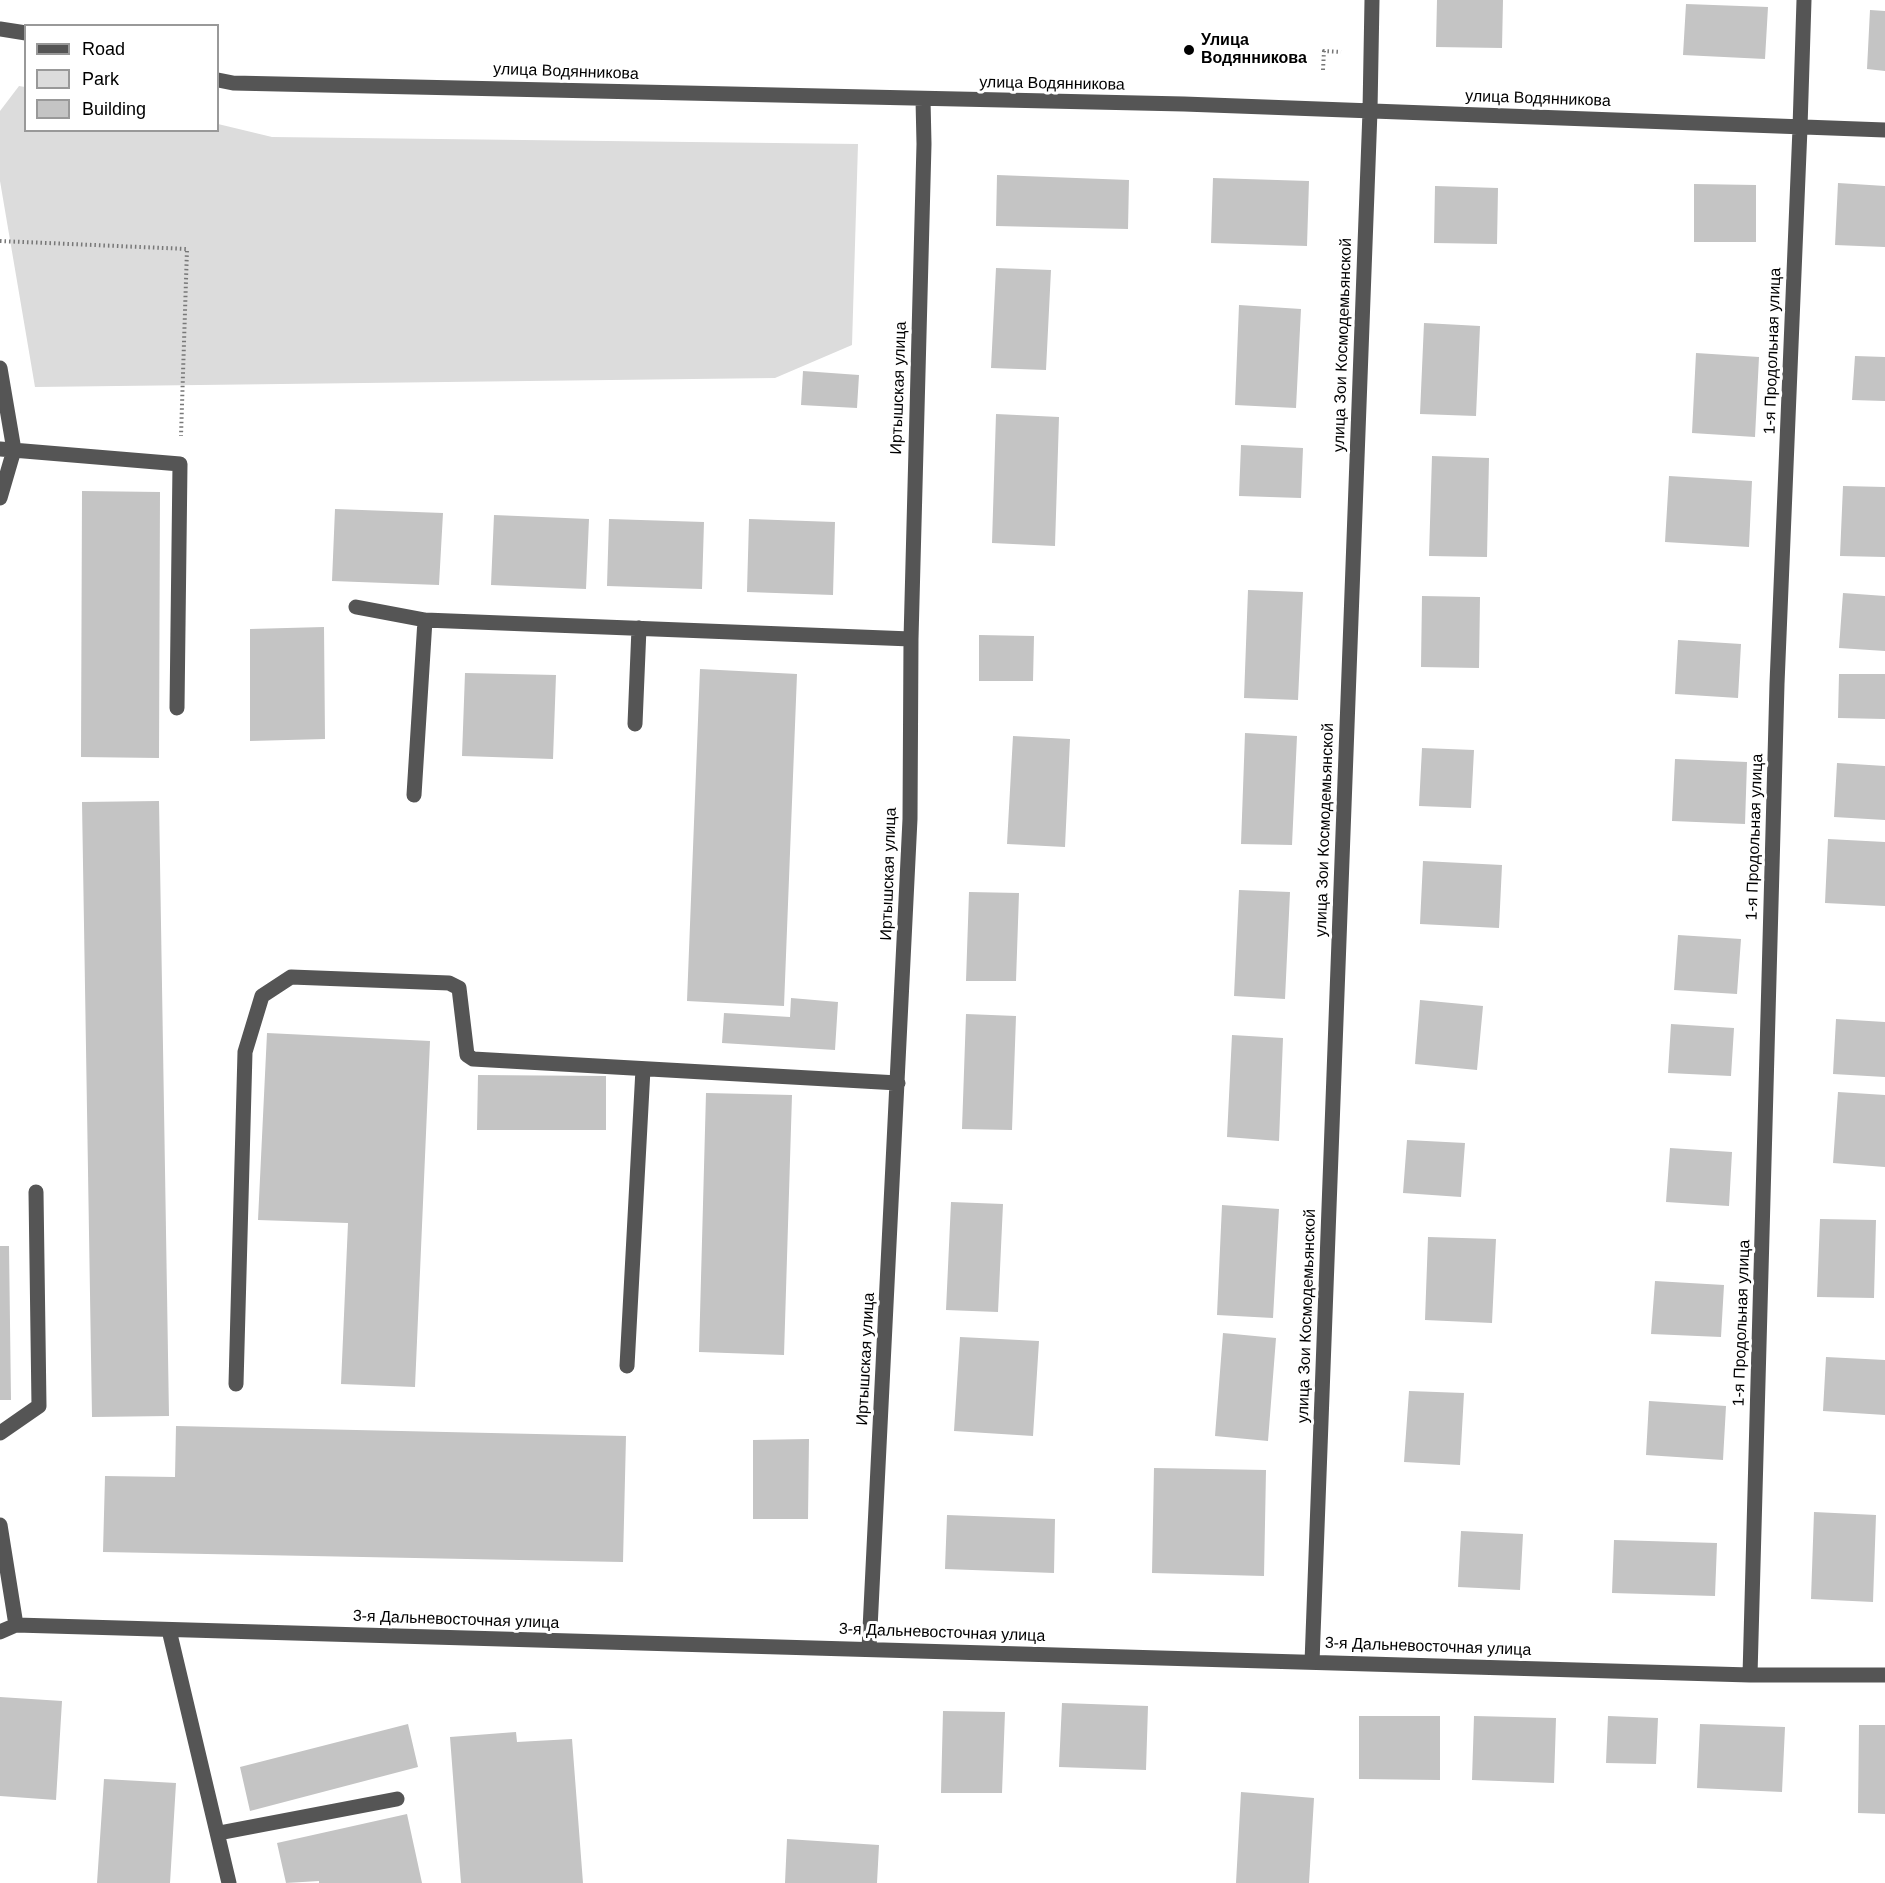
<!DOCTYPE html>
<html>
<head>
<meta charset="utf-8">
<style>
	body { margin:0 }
	#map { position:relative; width:1885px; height:1883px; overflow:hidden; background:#fff; font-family:Arial,sans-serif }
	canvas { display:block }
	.legend { position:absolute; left:24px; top:24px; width:195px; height:108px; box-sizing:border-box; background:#fff; border:2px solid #999; margin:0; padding:8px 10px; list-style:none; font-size:18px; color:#000 }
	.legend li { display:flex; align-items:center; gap:12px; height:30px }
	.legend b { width:30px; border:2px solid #999 }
</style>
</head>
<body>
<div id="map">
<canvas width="1885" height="1883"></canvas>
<ul class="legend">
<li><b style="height:8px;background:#555"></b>Road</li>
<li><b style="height:16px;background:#dcdcdc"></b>Park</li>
<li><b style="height:16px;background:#c4c4c4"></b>Building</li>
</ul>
</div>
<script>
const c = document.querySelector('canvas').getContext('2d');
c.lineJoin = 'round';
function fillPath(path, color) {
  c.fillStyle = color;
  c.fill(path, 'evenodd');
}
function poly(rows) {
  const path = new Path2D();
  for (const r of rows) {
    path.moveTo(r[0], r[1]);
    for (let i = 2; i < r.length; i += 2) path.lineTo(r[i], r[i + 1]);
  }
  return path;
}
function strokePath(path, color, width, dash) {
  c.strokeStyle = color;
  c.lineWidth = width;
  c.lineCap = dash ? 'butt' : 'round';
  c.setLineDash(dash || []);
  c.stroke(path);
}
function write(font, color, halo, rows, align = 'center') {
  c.font = font + ' Arial,sans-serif';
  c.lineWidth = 6;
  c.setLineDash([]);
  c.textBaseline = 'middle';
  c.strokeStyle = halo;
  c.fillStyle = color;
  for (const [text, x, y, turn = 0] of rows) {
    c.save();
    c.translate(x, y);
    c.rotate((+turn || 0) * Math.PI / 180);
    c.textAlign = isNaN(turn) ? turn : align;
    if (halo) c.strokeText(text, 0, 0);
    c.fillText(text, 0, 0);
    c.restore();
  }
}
const green = poly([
	[19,86,25,87,26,130,218,130,218,124,272,137,858,144,852,345,775,378,35,387,0,181,0,111]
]);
const building = poly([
	[1437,0,1503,0,1502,48,1436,47],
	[1686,4,1768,7,1765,59,1683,55],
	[1870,10,1885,11,1885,71,1867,69],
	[997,175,1129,180,1128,229,996,226],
	[1213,178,1309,181,1307,246,1211,243],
	[1838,183,1885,186,1885,247,1835,245],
	[1694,184,1756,185,1756,242,1694,242],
	[1435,186,1498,188,1497,244,1434,243],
	[996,268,1051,270,1046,370,991,368],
	[1239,305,1301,309,1296,408,1235,405],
	[1424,323,1480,326,1476,416,1420,414],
	[1696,353,1759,357,1755,437,1692,433],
	[1855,356,1885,357,1885,401,1852,400],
	[803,371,859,375,857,408,801,405],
	[996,414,1059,417,1055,546,992,543],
	[1241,445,1303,448,1301,498,1239,496],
	[1432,456,1489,458,1487,557,1429,556],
	[1669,476,1752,481,1749,547,1665,542],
	[1843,486,1885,487,1885,557,1840,556],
	[82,491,160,492,159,758,81,757],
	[335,509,443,513,439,585,332,581],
	[494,515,589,519,586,589,491,585],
	[609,519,704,522,702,589,607,586],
	[749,519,835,522,833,595,747,592],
	[1248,590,1303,592,1298,700,1244,698],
	[1843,593,1885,596,1885,651,1839,648],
	[1422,596,1480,597,1479,668,1421,667],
	[324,627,325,739,250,741,250,629],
	[979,635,1034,636,1033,681,979,681],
	[1678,640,1741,644,1738,698,1675,694],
	[700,669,797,674,784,1006,687,1001],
	[465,673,556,675,553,759,462,756],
	[1839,674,1885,674,1885,719,1838,718],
	[1245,733,1297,736,1292,845,1241,844],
	[1013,736,1070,739,1065,847,1007,844],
	[1422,748,1474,750,1471,808,1419,806],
	[1675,759,1747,762,1745,824,1672,821],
	[1837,763,1885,766,1885,820,1834,817],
	[159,801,169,1416,92,1417,82,802],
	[1828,839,1885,842,1885,906,1825,903],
	[1423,861,1502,865,1499,928,1420,924],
	[1239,890,1290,892,1285,999,1234,996],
	[969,892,1019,893,1016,981,966,981],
	[1678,935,1741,939,1737,994,1674,990],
	[791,998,838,1002,835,1050,722,1043,724,1013,790,1017],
	[1420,1000,1483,1006,1477,1070,1415,1064],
	[966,1014,1016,1016,1012,1130,962,1129],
	[1836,1019,1885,1022,1885,1077,1833,1074],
	[1671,1024,1734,1028,1731,1076,1668,1073],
	[267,1033,430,1041,415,1387,341,1384,348,1223,258,1220],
	[1232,1035,1283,1038,1279,1141,1227,1137],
	[478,1075,606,1076,606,1130,477,1130],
	[1838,1092,1885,1095,1885,1167,1833,1163],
	[706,1093,792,1095,784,1355,699,1352],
	[1407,1140,1465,1143,1461,1197,1403,1193],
	[1670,1148,1732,1152,1729,1206,1666,1202],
	[951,1202,1003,1204,998,1312,946,1310],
	[1222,1205,1279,1209,1273,1318,1217,1315],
	[1820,1219,1876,1220,1874,1298,1817,1297],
	[1428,1237,1496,1239,1492,1323,1425,1320],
	[0,1246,9,1246,11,1400,0,1400],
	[1655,1281,1724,1285,1721,1337,1651,1334],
	[1223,1333,1276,1338,1268,1441,1215,1436],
	[960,1337,1039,1341,1033,1436,954,1431],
	[1826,1357,1885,1360,1885,1415,1823,1411],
	[1409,1391,1464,1393,1460,1465,1404,1462],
	[1649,1401,1726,1406,1723,1460,1646,1455],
	[176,1426,626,1436,623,1562,103,1552,105,1476,175,1477],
	[809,1439,808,1519,753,1519,753,1440],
	[1154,1468,1266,1470,1264,1576,1152,1573],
	[1814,1512,1876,1515,1873,1602,1811,1599],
	[947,1515,1055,1519,1054,1573,945,1569],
	[1461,1531,1523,1534,1520,1590,1458,1587],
	[1614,1540,1717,1543,1715,1596,1612,1593],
	[0,1697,62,1701,56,1800,0,1796],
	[1062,1703,1148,1706,1146,1770,1059,1767],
	[943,1711,1005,1712,1002,1793,941,1793],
	[1359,1716,1440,1716,1440,1780,1359,1779],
	[1474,1716,1556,1718,1554,1783,1472,1780],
	[1608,1716,1658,1718,1656,1764,1606,1763],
	[408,1724,418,1767,250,1811,240,1767],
	[1700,1724,1785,1727,1782,1792,1697,1788],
	[1859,1725,1885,1725,1885,1814,1858,1813],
	[516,1732,517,1742,572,1739,583,1883,461,1883,450,1737],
	[104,1779,176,1783,170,1883,97,1883],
	[1241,1792,1314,1798,1309,1883,1236,1883],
	[407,1814,422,1883,319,1883,319,1881,286,1883,277,1843],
	[787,1839,879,1845,877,1883,785,1883]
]);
const path = poly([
	[1323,70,1324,51,1341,52],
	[0,241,187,249,181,436]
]);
const minor = poly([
	[0,29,26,33],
	[218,80,233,83,1184,104,1885,130],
	[0,368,14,450,0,498],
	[0,449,180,464,177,708],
	[356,607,425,620,911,639],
	[635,724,639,628],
	[414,795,425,620],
	[627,1366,643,1069],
	[236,1384,245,1052,262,996,291,977,449,983,459,988,467,1055,473,1059,898,1083],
	[0,1433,39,1406,36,1192],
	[0,1525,16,1625],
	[169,1630,229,1883],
	[0,1632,16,1625,1750,1675,1885,1675],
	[869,1649,910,819,911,639,924,144,923,99],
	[1312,1662,1370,111,1372,0],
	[1750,1675,1777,684,1800,128,1804,0],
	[219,1833,397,1799]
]);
const markers = [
	[1189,50,6,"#000"]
];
const poiNames = [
	["Улица",1201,41],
	["Водянникова",1201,59]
];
const streetNames = [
	["улица Водянникова",566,72,2],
	["улица Водянникова",1052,84,1],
	["улица Водянникова",1538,99,2],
	["улица Зои Космодемьянской",1343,345,-88],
	["1-я Продольная улица",1773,351,-88],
	["Иртышская улица",899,388,-88],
	["улица Зои Космодемьянской",1325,830,-88],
	["1-я Продольная улица",1755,837,-88],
	["Иртышская улица",889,874,-88],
	["улица Зои Космодемьянской",1307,1316,-88],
	["1-я Продольная улица",1742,1323,-88],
	["Иртышская улица",866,1359,-87],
	["3-я Дальневосточная улица",456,1620,2],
	["3-я Дальневосточная улица",942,1633,2],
	["3-я Дальневосточная улица",1428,1647,2]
];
fillPath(green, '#dcdcdc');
fillPath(building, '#c4c4c4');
strokePath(path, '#777', 4, [1.5, 3]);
strokePath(minor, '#555', 15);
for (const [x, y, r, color] of markers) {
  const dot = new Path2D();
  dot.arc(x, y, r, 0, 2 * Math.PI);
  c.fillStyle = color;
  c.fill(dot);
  strokePath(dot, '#fff', 2);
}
write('bold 16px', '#000', '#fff', poiNames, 'left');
write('16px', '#000', '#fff', streetNames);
</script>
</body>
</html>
